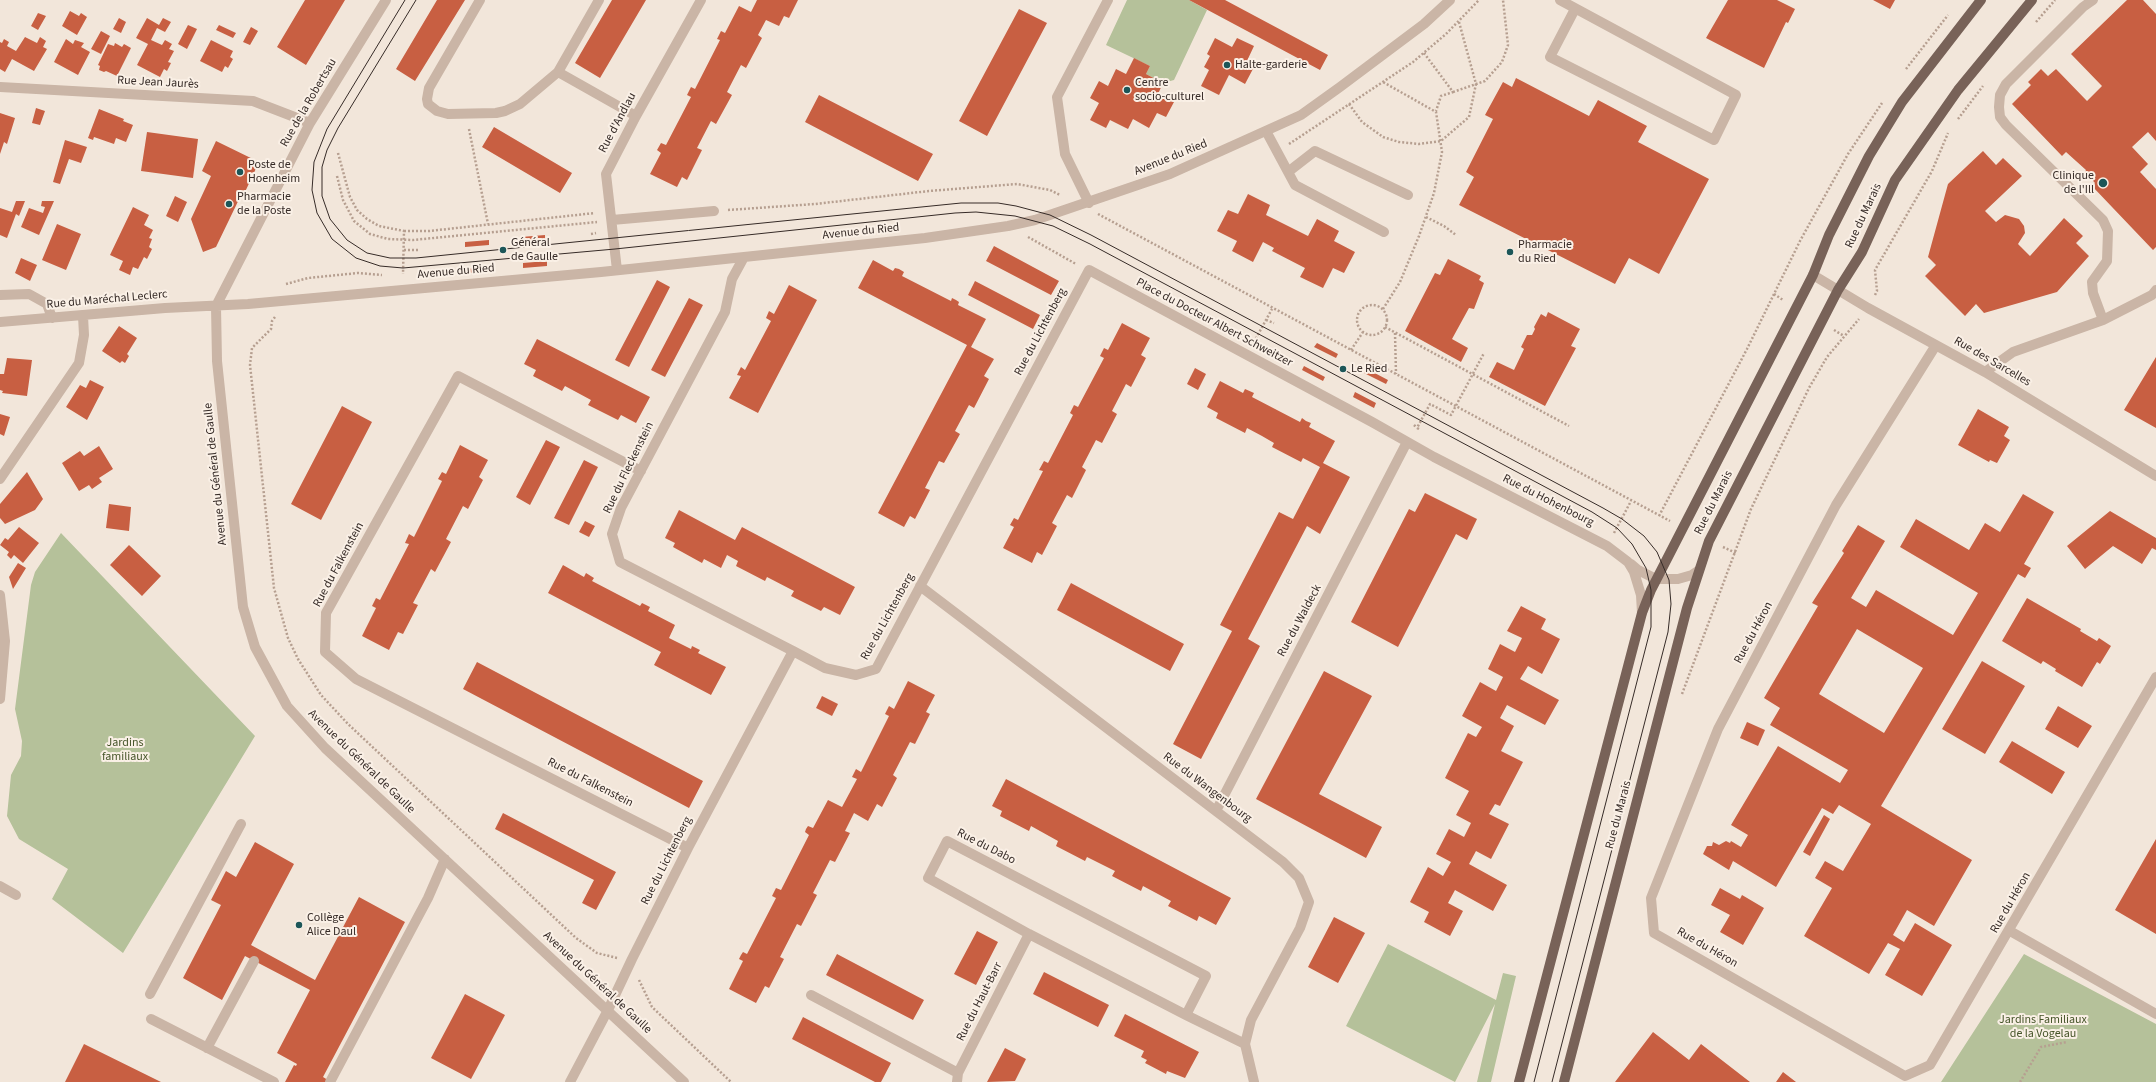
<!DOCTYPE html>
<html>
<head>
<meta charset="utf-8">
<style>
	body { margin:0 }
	canvas { display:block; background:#f2e6da }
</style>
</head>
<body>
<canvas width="2156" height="1082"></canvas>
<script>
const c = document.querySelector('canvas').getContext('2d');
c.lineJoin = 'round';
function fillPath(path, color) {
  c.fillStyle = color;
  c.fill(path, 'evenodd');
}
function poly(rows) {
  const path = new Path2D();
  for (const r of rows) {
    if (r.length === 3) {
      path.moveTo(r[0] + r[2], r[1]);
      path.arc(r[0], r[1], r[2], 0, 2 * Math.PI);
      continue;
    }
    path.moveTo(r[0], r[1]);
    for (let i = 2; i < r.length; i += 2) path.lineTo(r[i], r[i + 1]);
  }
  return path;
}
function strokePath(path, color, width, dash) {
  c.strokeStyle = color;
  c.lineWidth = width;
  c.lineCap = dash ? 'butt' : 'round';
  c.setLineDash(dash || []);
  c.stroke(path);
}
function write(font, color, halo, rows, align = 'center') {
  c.font = font + ' "Source Sans 3",sans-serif';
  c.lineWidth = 4;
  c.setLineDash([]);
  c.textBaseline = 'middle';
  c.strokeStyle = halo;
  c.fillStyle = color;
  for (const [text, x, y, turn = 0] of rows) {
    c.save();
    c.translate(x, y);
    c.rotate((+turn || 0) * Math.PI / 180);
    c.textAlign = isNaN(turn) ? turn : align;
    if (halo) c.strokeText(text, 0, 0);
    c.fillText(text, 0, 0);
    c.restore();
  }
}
const green = poly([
	[1127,0,1189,0,1207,10,1174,80,1163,83,1146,74,1150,66,1106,45],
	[61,533,255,736,123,953,52,899,68,869,19,839,7,816,11,775,21,756,22,741,15,709,31,585,35,572],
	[1388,944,1496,1000,1503,973,1516,976,1491,1082,1477,1082,1495,1004,1455,1082,1346,1026],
	[2024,954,2156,1024,2156,1082,1941,1082]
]);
const building = poly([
	[305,0,345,0,306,65,277,47],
	[437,0,465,0,415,81,396,69],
	[612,0,646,0,600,78,575,63],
	[757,0,798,0,789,18,784,16,779,26,766,20,758,35,762,38,746,68,741,65,727,92,732,95,716,124,711,121,697,148,702,150,687,180,682,177,677,187,650,174,661,153,657,150,661,143,666,145,691,97,687,95,691,87,695,89,720,40,717,39,721,31,725,33,739,6,751,12],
	[1189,0,1225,0,1328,55,1320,70],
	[1728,0,1777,0,1795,9,1788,23,1786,22,1764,68,1706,38],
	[1873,0,1895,0,1890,9],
	[2127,0,2143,0,2156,14,2156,141,2148,132,2132,147,2148,164,2140,172,2156,189,2156,247,2153,250,2092,186,2095,183,2085,172,2086,170,2066,152,2062,156,2012,104,2031,85,2028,82,2041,69,2048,76,2056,69,2087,101,2102,86,2071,54],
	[1019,9,1047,23,987,136,959,121],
	[70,11,79,16,81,13,87,17,77,35,62,26],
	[38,13,46,16,38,30,31,26],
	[119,18,126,22,121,33,113,29],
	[147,18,159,25,163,18,171,22,165,32,157,28,151,40,162,45,165,40,172,44,169,49,174,51,168,62,171,63,167,71,164,69,160,77,137,65,148,44,136,38],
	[188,25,197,29,187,49,178,44],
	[219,25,236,33,233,38,216,30],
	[251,27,258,31,250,45,243,42],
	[101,31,110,36,101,54,91,49],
	[25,37,37,43,40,37,46,41,43,47,47,49,34,71,12,59,5,72,0,69,0,42,2,43,4,39,9,42,7,46,16,51],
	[1215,38,1232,47,1237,38,1254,46,1246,63,1254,67,1245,84,1229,75,1219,95,1201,86,1209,70,1204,67,1210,56,1207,54],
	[66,39,73,44,75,40,84,43,81,47,90,52,78,75,54,62],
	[211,40,233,51,230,57,233,59,228,68,225,66,222,72,200,61],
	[115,43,122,47,124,44,131,48,117,76,106,71,104,72,99,70,100,66,98,65,108,44,114,46],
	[1134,58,1150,66,1146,74,1163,83,1158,94,1174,102,1166,117,1157,113,1149,128,1133,119,1128,129,1110,120,1106,128,1090,120,1099,103,1090,98,1099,81,1108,86,1116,69,1126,74],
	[1516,78,1589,116,1598,100,1647,126,1638,142,1709,179,1659,274,1629,258,1615,284,1459,205,1474,177,1466,172,1493,119,1485,115,1503,82,1512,87],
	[819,95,933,154,918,181,805,122],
	[36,108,45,111,40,125,32,123],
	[99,109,124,119,123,121,133,125,126,142,116,138,114,144,94,137,93,140,88,138],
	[0,113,15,118,7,144,4,142,0,154],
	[494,127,572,173,560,193,482,147],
	[147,132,198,139,193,178,141,171],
	[65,140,87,147,81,163,69,159,60,184,53,182],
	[216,141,259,162,245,192,243,191,216,247,203,252,191,219,211,176,202,171],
	[1983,151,1996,165,2003,158,2022,176,1985,211,1996,222,2005,215,2019,219,2024,226,2025,233,2018,244,2030,256,2064,218,2083,236,2076,243,2089,256,2057,292,1984,313,1976,304,1965,316,1925,276,1936,265,1928,257,1948,184],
	[1248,194,1270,205,1266,215,1308,236,1317,219,1339,231,1334,241,1355,252,1344,273,1333,268,1323,288,1300,277,1305,268,1272,251,1274,248,1263,242,1253,262,1232,251,1237,241,1217,231,1228,210,1238,214],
	[175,196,187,202,178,222,166,216],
	[16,201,25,201,19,216,16,214,7,238,0,235,0,208,12,212],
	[42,201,54,201,39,235,21,227,29,208,43,213,45,207,41,206],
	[133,207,149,215,144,225,153,230,149,238,152,239,149,247,152,249,147,259,144,257,138,269,133,267,130,275,119,270,123,261,110,255],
	[57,224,81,234,66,270,42,260],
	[545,235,545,240,521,242,521,237],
	[489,240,489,245,465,247,465,242],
	[994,246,1059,281,1051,295,986,261],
	[21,258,37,265,30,281,15,273],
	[1448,259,1481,276,1479,280,1484,283,1474,309,1469,308,1452,339,1468,348,1461,362,1405,331,1435,273,1440,275],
	[873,260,893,271,895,268,899,269,904,272,902,276,951,301,952,298,956,300,959,302,958,305,986,319,971,347,994,359,984,376,989,379,974,408,969,405,955,431,960,434,944,463,939,461,925,488,930,490,915,519,910,516,904,527,878,513,967,345,858,288],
	[547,261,547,266,523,268,523,263],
	[491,266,491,271,467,273,467,269],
	[657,280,670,287,629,367,615,360],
	[975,281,1040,315,1033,329,968,295],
	[789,285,817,300,758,413,729,398,741,376,737,375,741,367,745,370,771,321,766,318,769,311,774,314],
	[689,298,703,305,665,377,651,370],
	[1548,312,1580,329,1571,346,1576,348,1545,406,1489,377,1497,362,1514,370,1524,349,1521,347,1527,335,1532,335,1535,329,1534,327,1541,314,1546,317],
	[1122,323,1150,338,1141,355,1146,358,1131,387,1126,384,1112,411,1117,414,1102,443,1096,440,1082,467,1086,470,1072,498,1067,495,1052,523,1057,526,1042,555,1037,552,1032,563,1003,548,1014,527,1010,525,1014,518,1018,520,1043,471,1039,470,1044,461,1048,463,1073,415,1070,413,1074,405,1078,407,1104,358,1100,356,1104,348,1108,350],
	[119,326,137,338,127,354,129,356,125,363,122,361,120,363,102,351],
	[537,339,650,397,636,423,621,415,618,420,588,405,591,400,565,386,562,391,533,376,536,370,524,364],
	[1317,343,1338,354,1336,358,1314,347],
	[2156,357,2156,428,2124,410],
	[7,358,32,360,27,396,2,393,3,391,0,390,0,374,4,374],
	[1304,366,1325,377,1323,381,1302,370],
	[1195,368,1206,374,1198,390,1187,384],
	[1367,369,1388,380,1386,384,1364,373],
	[90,380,104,387,87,420,66,407,80,385,86,388],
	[1220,381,1243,393,1245,389,1254,393,1252,397,1300,422,1302,418,1306,421,1311,423,1309,427,1335,441,1323,463,1350,477,1320,534,1307,526,1248,639,1260,646,1201,759,1173,744,1232,631,1220,625,1279,512,1293,519,1320,467,1303,458,1301,462,1272,447,1274,443,1262,436,1247,428,1245,433,1216,418,1218,413,1207,407],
	[1355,392,1376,403,1374,408,1353,397],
	[342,406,372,422,321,520,291,504],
	[1978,409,2009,427,2004,436,2010,440,1997,463,1990,460,1989,462,1958,445],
	[0,414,10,417,4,436,0,434],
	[546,440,560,447,530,505,516,497],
	[460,445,488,460,479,477,483,480,468,509,463,506,446,539,451,542,435,572,431,569,413,603,418,605,403,634,398,632,389,650,362,636,376,608,372,606,376,598,380,600,409,544,405,543,409,534,414,537,442,481,438,479,442,472,446,474],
	[99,446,113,469,99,478,102,482,92,489,89,485,79,491,62,463,80,451,84,456],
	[584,460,598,467,569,525,554,518],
	[27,472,43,499,35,510,5,524,0,518,0,504],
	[1425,493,1477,519,1467,540,1456,534,1398,647,1351,622,1409,509,1415,512],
	[2023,494,2054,512,2024,564,2031,568,2025,578,2018,574,1881,806,1972,860,1934,926,1907,910,1893,935,1904,942,1915,923,1952,945,1922,996,1885,975,1900,949,1888,943,1869,974,1804,936,1832,888,1815,878,1825,861,1843,871,1871,824,1839,805,1833,814,1822,808,1776,887,1733,861,1729,870,1703,854,1707,846,1712,846,1713,842,1719,845,1726,841,1730,843,1731,841,1741,847,1748,835,1731,825,1778,746,1840,783,1848,770,1770,725,1780,708,1764,698,1818,606,1812,603,1844,553,1842,551,1858,525,1885,541,1851,598,1866,607,1876,590,1953,635,1978,593,1900,547,1916,519,1969,550,1985,523,2000,532],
	[1857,629,1923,668,1884,733,1819,694],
	[109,504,131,507,129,531,106,528],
	[679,510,735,540,742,527,855,587,840,615,824,607,821,611,791,596,794,591,767,577,765,581,736,566,738,561,727,555,721,568,704,559,702,563,673,547,675,543,665,538],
	[2110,511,2156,538,2156,550,2152,548,2142,564,2113,546,2085,569,2067,546],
	[585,521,595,526,589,537,579,532],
	[19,527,39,543,23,563,14,555,11,559,7,555,9,552,0,545,5,538,8,540],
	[129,545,161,576,142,596,110,565],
	[18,563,26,568,13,589,9,577],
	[563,565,584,577,586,573,594,578,592,581,640,606,642,603,650,607,648,611,675,625,669,638,691,649,692,646,700,650,698,653,726,667,711,695,654,665,661,652,548,593],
	[1071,583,1184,644,1170,671,1057,610],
	[2027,598,2081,629,2080,631,2097,641,2099,638,2111,646,2100,664,2097,662,2082,687,2055,671,2056,669,2043,661,2041,664,2002,641],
	[1521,606,1546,619,1541,629,1560,639,1542,674,1528,666,1520,679,1559,700,1545,725,1507,705,1500,718,1514,726,1501,751,1523,762,1500,806,1495,804,1489,814,1509,824,1491,859,1476,851,1469,864,1507,885,1493,911,1455,890,1448,903,1463,911,1450,936,1424,922,1429,912,1410,902,1428,867,1443,876,1451,862,1436,854,1449,829,1464,837,1471,823,1456,815,1469,791,1445,778,1468,733,1476,737,1482,727,1462,716,1480,682,1496,691,1503,677,1488,669,1500,644,1515,652,1522,638,1507,631],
	[1982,661,2025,686,1985,754,1942,729],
	[477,662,703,781,689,808,463,689],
	[1324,671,1372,696,1319,794,1382,827,1366,858,1256,799],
	[908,681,935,695,926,712,930,714,915,744,910,742,893,775,897,778,882,807,877,804,868,821,854,813,845,831,850,833,835,862,830,860,813,893,817,895,801,926,797,924,780,957,784,959,769,988,765,986,756,1003,729,989,743,961,739,959,741,955,743,952,747,954,776,898,772,896,776,888,781,890,809,835,805,832,806,829,808,826,813,828,828,800,842,807,857,779,852,777,856,769,861,772,889,716,885,714,889,706,894,709],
	[822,696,838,704,832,716,816,708],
	[2058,706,2092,726,2078,748,2045,729],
	[1747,722,1765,730,1758,746,1740,738],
	[2012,741,2065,772,2052,794,1999,762],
	[1006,779,1231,898,1216,925,1199,916,1197,921,1168,906,1171,901,1143,886,1141,891,1112,876,1115,871,1087,857,1085,861,1056,846,1058,841,1031,826,1029,831,1000,816,1002,811,992,806],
	[503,813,616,872,596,910,582,903,594,880,495,829],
	[1824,815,1830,819,1810,856,1803,852],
	[2156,839,2156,934,2115,910],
	[255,842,294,864,251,945,315,980,359,897,405,922,323,1077,331,1082,285,1082,294,1065,296,1066,297,1064,277,1053,310,990,245,956,222,1000,183,978,221,905,211,900,226,871,236,877],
	[1720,888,1740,899,1742,895,1764,908,1743,945,1720,932,1730,915,1711,905],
	[1334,917,1365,933,1338,983,1308,967],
	[977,931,998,942,976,985,954,974],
	[837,954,924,1000,913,1020,826,975],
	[1044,972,1109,1005,1098,1027,1033,994],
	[465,994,505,1015,471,1079,431,1058],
	[1125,1014,1199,1052,1185,1078,1167,1071,1166,1074,1145,1063,1147,1060,1141,1057,1144,1051,1114,1036],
	[803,1017,891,1063,881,1082,875,1082,792,1039],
	[1653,1032,1689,1060,1701,1044,1750,1082,1615,1082],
	[84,1044,161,1082,65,1082],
	[1005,1048,1026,1059,1015,1081,987,1082],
	[1783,1072,1796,1082,1776,1082]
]);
const path = poly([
	[2036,22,2055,0],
	[1424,53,1453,92,1441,96,1436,111],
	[1906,69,1948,15],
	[1453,92,1485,81,1502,62,1508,45,1503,0],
	[1349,104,1362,122,1383,137,1399,142,1419,144,1441,141,1469,117,1476,84,1459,22],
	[1958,119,1983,86],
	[469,129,488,224],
	[1289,144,1413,62,1446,34,1479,0],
	[338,153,350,197,357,210,367,219,379,226,404,231,403,274],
	[337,176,343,200,354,221,370,234,388,239,413,240,597,222],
	[728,210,815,204,929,191,1017,184,1050,190,1060,195],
	[1098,214,1670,521],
	[1426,217,1444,226,1456,235],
	[404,231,429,231,595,213],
	[591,234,596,233],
	[1028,237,1076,264],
	[404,250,418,250],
	[286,284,308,278,358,273,382,275],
	[1774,294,1783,300],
	[1875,295,1877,291,1875,270,1932,171,1948,133],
	[1372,320,15],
	[1383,309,1400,282,1419,236,1434,193,1442,152,1436,112,1383,82],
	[275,317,272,321,271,329,252,348,250,365,274,588,288,638,298,659,321,695,348,724,576,938,597,953,617,958],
	[1266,320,1274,323],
	[1385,327,1569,426],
	[1834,330,1844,336],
	[1395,333,1396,374],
	[1254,342,1272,309],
	[1351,350,1363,332],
	[1414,425,1417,428],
	[1419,429,1417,428,1430,404,1451,415,1484,353],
	[1659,516,1747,349,1800,241,1848,154,1882,103],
	[1614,533,1631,501],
	[1723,547,1736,553],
	[1682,694,1751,509,1809,388,1827,357,1859,319],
	[639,980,652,1007,731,1082],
	[2020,1082,2041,1047,2067,1042]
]);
const minor = poly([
	[386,0,310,123,216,306,217,361,243,607,255,647,287,706,325,748,684,1082],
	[480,0,429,88,427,99,428,104,437,111,448,114,496,113,505,111,520,104,558,72,599,0],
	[1560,0,1736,95,1714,140,1550,57,1575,9],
	[2093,0,2083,7,2006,84,2000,95,1999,107,2000,117,2006,125,2103,220,2108,231,2107,261,2092,282,2093,293,2103,320],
	[558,72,636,116],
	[0,87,253,101,310,123],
	[1266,131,1295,185,1384,232],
	[1288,172,1315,151,1408,195],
	[1089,203,1065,154,1057,97,1108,0],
	[612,220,714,211],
	[744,257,732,279,725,312,621,508,612,534,620,562,793,651],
	[617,270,606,174,636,116,701,0],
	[1813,275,1868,308,1985,372,2156,476],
	[0,295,29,294,47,304,52,318],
	[0,322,165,308,248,304,601,272,925,238,1008,226,1035,220,1170,174,1301,115,1340,87,1424,24,1450,0],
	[1936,345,1836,505,1718,729,1651,898,1654,933,1905,1076,1930,1065,2156,677],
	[1985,372,2013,352,2103,320,2152,295,2156,290],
	[641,471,458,376,326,613,325,652,356,679,688,848],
	[0,479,79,363,84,335,83,316],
	[1631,564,1638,570,1656,579,1678,579,1692,575,1698,571],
	[920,586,1283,862,1299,878,1309,902,1300,928,1251,1020,1245,1044,1254,1082],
	[0,595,5,641,0,699],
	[1216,811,1407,442],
	[0,886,16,895],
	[2010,931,2156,1014],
	[150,994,241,824],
	[811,995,958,1073],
	[1186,1015,1206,976,947,841,928,878,1029,934,1186,1015,1245,1044],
	[151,1019,274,1082],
	[207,1048,254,961],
	[330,1082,428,898,445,859],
	[570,1082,608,1010,632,959,688,848,793,651,825,668,856,675,876,669,1089,270,1372,422,1434,457,1607,546,1628,562,1634,572,1641,595,1642,613],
	[957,1082,958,1073,1029,934]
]);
const major = poly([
	[1519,1082,1642,613,1651,590,1813,275,1829,235,1869,156,1902,102,1981,0],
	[1564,1082,1687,608,1709,541,1838,290,1862,252,1895,180,1958,90,2032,0]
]);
const tram = poly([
	[405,0,327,129,314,162,312,190,317,213,332,239,356,258,380,266,403,268,615,249,955,213,976,212,1015,216,1053,226,1090,244,1592,512,1617,528,1632,544,1646,568,1651,590,1651,627,1534,1082],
	[416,0,338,128,327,150,322,167,322,196,330,219,347,240,367,253,390,258,416,258,961,203,998,203,1016,206,1050,215,1091,235,1603,508,1622,519,1644,536,1657,552,1669,580,1671,604,1668,632,1552,1082]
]);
const markers = [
	[1227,65,4,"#1c5658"],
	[1127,90,4,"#1c5658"],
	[240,172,4,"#1c5658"],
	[2103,183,5,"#1c5658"],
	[229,204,4,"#1c5658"],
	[503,250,4,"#1c5658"],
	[1510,252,4,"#1c5658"],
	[1343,369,4,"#1c5658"],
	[299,925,4,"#1c5658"]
];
const poiNames = [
	["Halte-garderie",1235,65],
	["Centre",1135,83],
	["socio-culturel",1135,97],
	["Poste de",248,165],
	["Hoenheim",248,179],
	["Clinique",2094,176,"right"],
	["de l'Ill",2094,190,"right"],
	["Pharmacie",237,197],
	["de la Poste",237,211],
	["Général",511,243],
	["de Gaulle",511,257],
	["Pharmacie",1518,245],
	["du Ried",1518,259],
	["Le Ried",1351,369],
	["Collège",307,918],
	["Alice Daul",307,932]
];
const streetNames = [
	["Rue Jean Jaurès",158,83,3],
	["Rue de la Robertsau",309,103,-60],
	["Rue d'Andlau",618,123,-62],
	["Avenue du Ried",1171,158,-22],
	["Rue du Marais",1864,216,-65],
	["Avenue du Ried",861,232,-6],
	["Avenue du Ried",456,272,-5],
	["Rue du Maréchal Leclerc",107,300,-5],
	["Place du Docteur Albert Schweitzer",1214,323,28],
	["Rue du Lichtenberg",1041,332,-62],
	["Rue des Sarcelles",1992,362,30],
	["Rue du Fleckenstein",629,468,-64],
	["Avenue du Général de Gaulle",216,474,-96],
	["Rue du Hohenbourg",1548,501,27],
	["Rue du Marais",1714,503,-63],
	["Rue du Falkenstein",339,565,-62],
	["Rue du Lichtenberg",888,617,-61],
	["Rue du Waldeck",1300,621,-62],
	["Rue du Héron",1754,633,-62],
	["Avenue du Général de Gaulle",361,762,44],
	["Rue du Falkenstein",590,783,27],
	["Rue du Wangenbourg",1207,788,37],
	["Rue du Marais",1619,815,-75],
	["Rue du Dabo",986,847,27],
	["Rue du Lichtenberg",667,861,-63],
	["Rue du Héron",2011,903,-60],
	["Rue du Héron",1707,948,30],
	["Avenue du Général de Gaulle",597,983,43],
	["Rue du Haut-Barr",980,1002,-63]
];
const parkNames = [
	["Jardins",125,743],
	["familiaux",125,757],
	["Jardins Familiaux",2043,1020],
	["de la Vogelau",2043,1034]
];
fillPath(green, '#b5c19a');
fillPath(building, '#c85f42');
strokePath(path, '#b69f90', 2.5, [2, 2]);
strokePath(minor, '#cab5a6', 10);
strokePath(major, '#786258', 10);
strokePath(tram, '#362b27', 1);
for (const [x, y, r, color] of markers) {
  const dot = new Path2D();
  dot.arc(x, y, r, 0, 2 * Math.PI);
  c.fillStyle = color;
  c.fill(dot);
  strokePath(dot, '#faf0e6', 1.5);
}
write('12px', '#362b27', '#faf0e6', poiNames, 'left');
write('12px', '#362b27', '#faf0e6', streetNames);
write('12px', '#46552a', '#faf0e6', parkNames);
</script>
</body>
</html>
